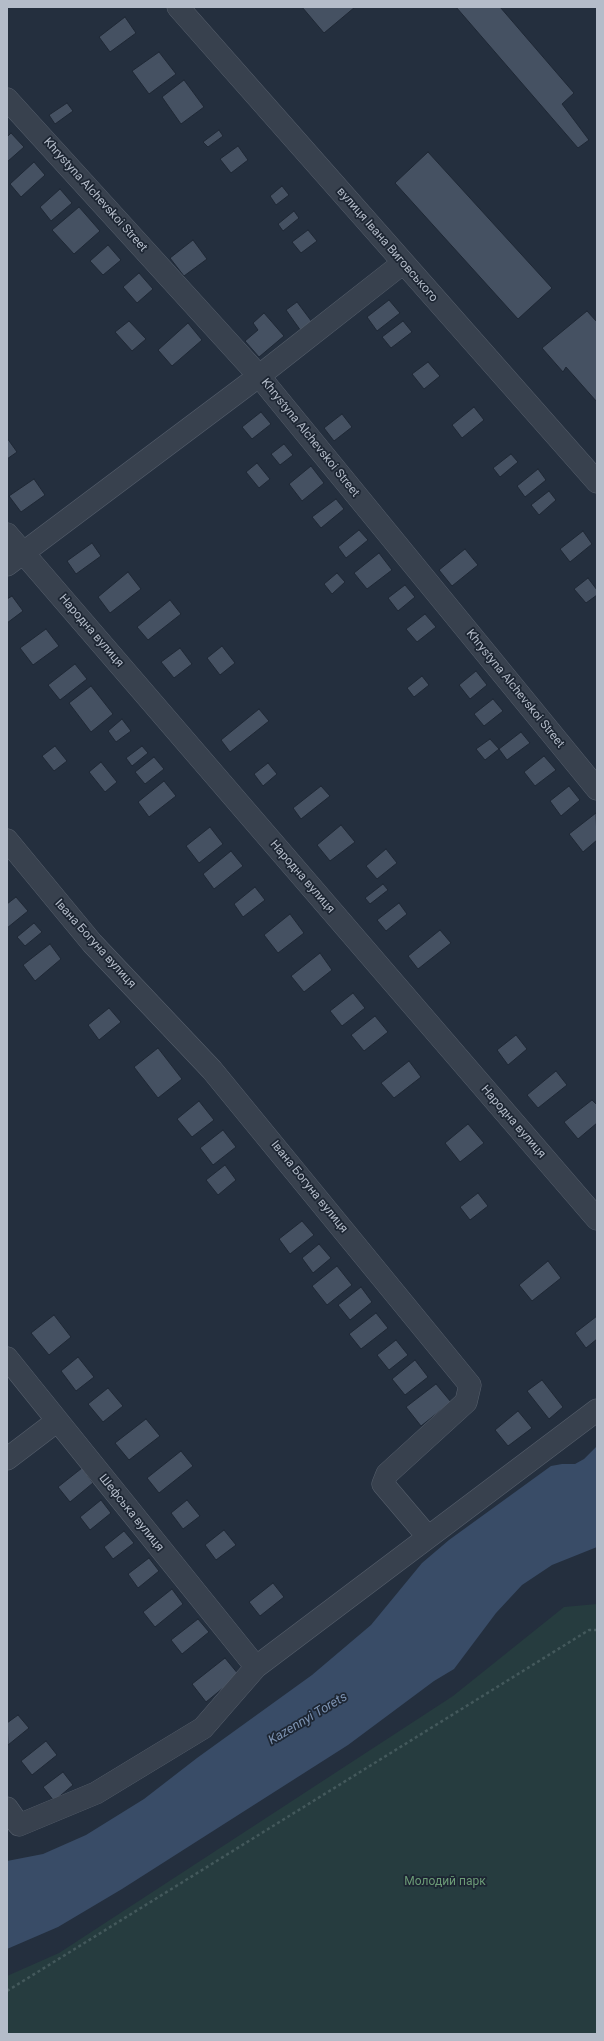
<!DOCTYPE html>
<html>
<head>
<meta charset="utf-8">
<style>
	body { margin:0 }
	#map { position:relative; width:604px; height:2041px; overflow:hidden; background:#242f3e; font-family:Roboto,sans-serif }
	canvas { display:block }
	.frame { position:absolute; inset:0; border:8px solid #b4bcc9; pointer-events:none }
</style>
</head>
<body>
<div id="map">
<canvas width="604" height="2041"></canvas>
<div class="frame"></div>
</div>
<script>
const c = document.querySelector('canvas').getContext('2d');
c.lineJoin = 'round';
function fillPath(path, color) {
  c.fillStyle = color;
  c.fill(path, 'evenodd');
}
function poly(rows) {
  const path = new Path2D();
  for (const r of rows) {
    path.moveTo(r[0], r[1]);
    for (let i = 2; i < r.length; i += 2) path.lineTo(r[i], r[i + 1]);
  }
  return path;
}
function strokePath(path, color, width, dash) {
  c.strokeStyle = color;
  c.lineWidth = width;
  c.lineCap = dash ? 'butt' : 'round';
  c.setLineDash(dash || []);
  c.stroke(path);
}
function write(font, color, halo, rows, align = 'center') {
  c.font = font + ' Roboto,sans-serif';
  c.lineWidth = 3.5;
  c.setLineDash([]);
  c.textBaseline = 'middle';
  c.strokeStyle = halo;
  c.fillStyle = color;
  for (const [text, x, y, turn = 0] of rows) {
    c.save();
    c.translate(x, y);
    c.rotate((+turn || 0) * Math.PI / 180);
    c.textAlign = isNaN(turn) ? turn : align;
    if (halo) c.strokeText(text, 0, 0);
    c.fillText(text, 0, 0);
    c.restore();
  }
}
const green = poly([
	[597,1604,597,2034,7,2034,7,1976,59,1953,453,1696,564,1607]
]);
const water = poly([
	[597,1446,597,1547,552,1565,522,1585,496,1613,454,1669,434,1681,348,1745,122,1889,58,1927,7,1949,7,1861,43,1854,86,1835,144,1799,197,1758,312,1675,371,1625,422,1563,449,1540,551,1466,562,1464,575,1464,584,1459]
]);
const building = poly([
	[302,7,355,7,324,33,302,7],
	[456,7,500,7,574,93,562,104,589,140,578,148,456,7],
	[125,17,136,33,110,52,99,37,125,17],
	[159,52,176,74,149,94,132,71,159,52],
	[184,80,204,107,181,124,162,97,184,80],
	[67,103,73,111,55,124,49,115,67,103],
	[219,130,223,136,208,147,203,142,219,130],
	[11,133,24,147,7,162,7,137,11,133],
	[238,146,248,160,231,173,220,159,238,146],
	[428,152,552,288,518,319,395,183,428,152],
	[34,162,45,175,21,197,10,184,34,162],
	[282,186,289,195,276,205,270,196,282,186],
	[60,189,72,203,51,221,40,207,60,189],
	[79,207,100,231,74,254,52,230,79,207],
	[294,211,299,218,283,231,278,224,294,211],
	[308,230,317,241,301,253,292,242,308,230],
	[193,240,207,259,184,276,170,258,193,240],
	[108,245,121,260,103,275,90,261,108,245],
	[139,273,153,289,137,303,123,287,139,273],
	[389,300,400,313,377,331,367,317,389,300],
	[297,302,312,322,301,331,286,310,297,302],
	[587,311,597,322,597,402,566,367,563,372,542,348,587,311],
	[264,313,284,336,259,357,245,341,258,330,253,323,264,313],
	[129,321,146,339,132,351,115,332,129,321],
	[403,321,412,332,391,348,382,337,403,321],
	[188,323,202,340,172,366,158,350,188,323],
	[428,362,440,376,424,389,412,374,428,362],
	[474,407,484,420,462,438,452,425,474,407],
	[261,412,271,424,252,439,242,427,261,412],
	[342,414,352,427,334,441,324,428,342,414],
	[7,438,17,452,7,459,7,438],
	[284,444,293,455,280,465,271,454,284,444],
	[511,454,518,462,500,477,493,468,511,454],
	[257,463,270,479,259,488,246,472,257,463],
	[311,466,324,483,302,501,289,484,311,466],
	[538,469,546,480,525,497,517,486,538,469],
	[34,479,45,495,21,512,9,496,34,479],
	[549,491,556,500,539,515,531,505,549,491],
	[336,499,344,509,321,528,312,517,336,499],
	[359,530,368,540,346,558,338,547,359,530],
	[583,531,592,544,570,562,560,549,583,531],
	[92,543,101,556,76,574,67,561,92,543],
	[465,549,478,565,452,586,439,570,465,549],
	[379,553,392,570,367,589,354,573,379,553],
	[128,572,141,589,110,613,98,597,128,572],
	[337,573,345,582,332,594,324,584,337,573],
	[588,578,597,590,597,595,586,603,574,589,588,578],
	[405,585,415,597,398,611,388,598,405,585],
	[12,596,23,611,7,623,7,599,12,596],
	[170,600,181,614,148,640,137,627,170,600],
	[425,614,436,627,417,642,406,629,425,614],
	[46,629,59,646,33,665,20,648,46,629],
	[222,646,235,663,220,675,207,658,222,646],
	[180,648,192,664,174,678,161,662,180,648],
	[75,664,87,679,60,700,48,685,75,664],
	[476,671,487,685,470,699,459,685,476,671],
	[422,676,429,685,414,697,407,688,422,676],
	[91,686,113,714,91,732,69,703,91,686],
	[493,699,503,711,484,726,474,714,493,699],
	[259,709,269,721,230,752,221,740,259,709],
	[122,719,131,731,116,742,108,731,122,719],
	[521,732,530,743,507,760,499,749,521,732],
	[490,739,499,749,485,760,476,749,490,739],
	[55,746,67,761,54,771,42,756,55,746],
	[142,746,148,753,132,766,126,758,142,746],
	[544,756,556,770,535,786,524,772,544,756],
	[154,757,164,769,145,784,135,772,154,757],
	[101,762,117,782,105,792,89,772,101,762],
	[268,763,277,774,263,786,254,774,268,763],
	[164,781,176,796,149,817,138,802,164,781],
	[321,786,330,796,301,819,293,808,321,786],
	[569,786,580,800,561,816,550,801,569,786],
	[596,813,597,840,583,852,569,834,596,813],
	[341,825,355,842,330,861,317,845,341,825],
	[210,827,223,844,199,863,186,846,210,827],
	[386,849,397,863,377,879,366,866,386,849],
	[231,851,243,866,214,889,203,874,231,851],
	[383,884,388,890,370,904,365,898,383,884],
	[255,887,265,900,243,917,234,904,255,887],
	[16,897,28,911,7,928,7,904,16,897],
	[399,903,407,914,386,931,377,920,399,903],
	[290,914,304,933,278,953,264,935,290,914],
	[34,923,42,932,25,946,17,937,34,923],
	[440,930,451,943,418,969,408,956,440,930],
	[50,944,61,959,35,981,23,965,50,944],
	[320,953,332,970,304,992,291,976,320,953],
	[353,993,365,1008,342,1026,330,1011,353,993],
	[109,1008,121,1022,99,1040,88,1025,109,1008],
	[375,1016,388,1032,364,1051,351,1035,375,1016],
	[516,1035,527,1049,508,1065,497,1050,516,1035],
	[158,1048,182,1079,158,1098,134,1067,158,1048],
	[409,1061,421,1077,394,1098,381,1083,409,1061],
	[556,1071,567,1085,538,1108,527,1095,556,1071],
	[592,1100,597,1105,597,1123,578,1139,564,1122,592,1100],
	[199,1101,214,1120,192,1137,177,1119,199,1101],
	[468,1124,484,1143,460,1162,445,1143,468,1124],
	[223,1130,236,1147,213,1165,200,1148,223,1130],
	[225,1165,236,1180,218,1195,206,1180,225,1165],
	[478,1193,488,1206,470,1220,460,1207,478,1193],
	[302,1221,314,1235,290,1254,279,1239,302,1221],
	[319,1244,331,1258,313,1273,302,1258,319,1244],
	[548,1261,561,1278,532,1301,519,1285,548,1261],
	[337,1266,352,1285,327,1305,312,1286,337,1266],
	[361,1287,372,1302,350,1320,338,1305,361,1287],
	[376,1313,388,1328,361,1349,349,1334,376,1313],
	[54,1315,71,1337,49,1355,31,1333,54,1315],
	[597,1316,597,1339,586,1348,575,1333,597,1316],
	[396,1340,408,1355,389,1370,377,1355,396,1340],
	[78,1357,94,1377,76,1391,61,1371,78,1357],
	[415,1360,428,1377,405,1395,392,1379,415,1360],
	[542,1380,563,1407,549,1419,527,1391,542,1380],
	[436,1384,451,1402,421,1426,406,1407,436,1384],
	[108,1388,123,1406,103,1422,88,1404,108,1388],
	[518,1411,532,1428,508,1446,495,1430,518,1411],
	[146,1419,160,1436,129,1460,115,1443,146,1419],
	[181,1451,193,1466,159,1493,147,1478,181,1451],
	[82,1468,93,1483,70,1502,58,1487,82,1468],
	[101,1500,111,1513,90,1530,80,1517,101,1500],
	[187,1500,200,1516,183,1529,171,1513,187,1500],
	[224,1530,236,1545,216,1560,205,1545,224,1530],
	[124,1531,134,1543,113,1559,104,1547,124,1531],
	[149,1558,159,1571,138,1588,128,1574,149,1558],
	[273,1583,284,1597,260,1616,249,1602,273,1583],
	[172,1589,183,1604,155,1627,143,1612,172,1589],
	[198,1619,209,1632,182,1654,171,1640,198,1619],
	[225,1658,239,1675,206,1702,192,1684,225,1658],
	[18,1715,29,1728,8,1745,7,1723,18,1715],
	[46,1741,57,1755,32,1775,21,1761,46,1741],
	[63,1772,73,1785,54,1801,43,1787,63,1772]
]);
const path = poly([
	[7,1991,589,1630,597,1630]
]);
const minor = poly([
	[178,7,597,482],
	[7,99,259,376,597,789],
	[7,534,597,1219],
	[7,565,259,376,403,263],
	[7,840,92,943,212,1070,470,1385,466,1402,387,1474,383,1484,428,1537],
	[7,1358,256,1667],
	[7,1459,57,1421],
	[7,1808,19,1825,96,1793,203,1728,256,1667,597,1410]
]);
const streetNames = [
	["Khrystyna Alchevskoi Street",95,195,48],
	["вулиця Івана Виговського",387,245,49],
	["Khrystyna Alchevskoi Street",310,438,51],
	["Народна вулиця",91,631,49],
	["Khrystyna Alchevskoi Street",515,689,51],
	["Народна вулиця",302,877,49],
	["Івана Богуна вулиця",95,944,48],
	["Народна вулиця",513,1122,49],
	["Івана Богуна вулиця",309,1187,51],
	["Шефська вулиця",131,1513,51]
];
const parkNames = [
	["Молодий парк",445,1882]
];
const waterNames = [
	["Kazennyi Torets",308,1719,-31]
];
fillPath(green, '#263c3f');
fillPath(water, '#394c67');
fillPath(building, '#455162');
strokePath(building, '#1f2835', 1);
strokePath(minor, '#565f6c', 23);
strokePath(path, '#44595c', 2.5, [3, 3]);
strokePath(minor, '#38414e', 22);
write('12px', '#b4bcc9', '#1d2633', streetNames);
write('12px', '#6b9a76', '#1d2633', parkNames);
write('italic 13px', '#7c92b1', '#1d2633', waterNames);
</script>
</body>
</html>
